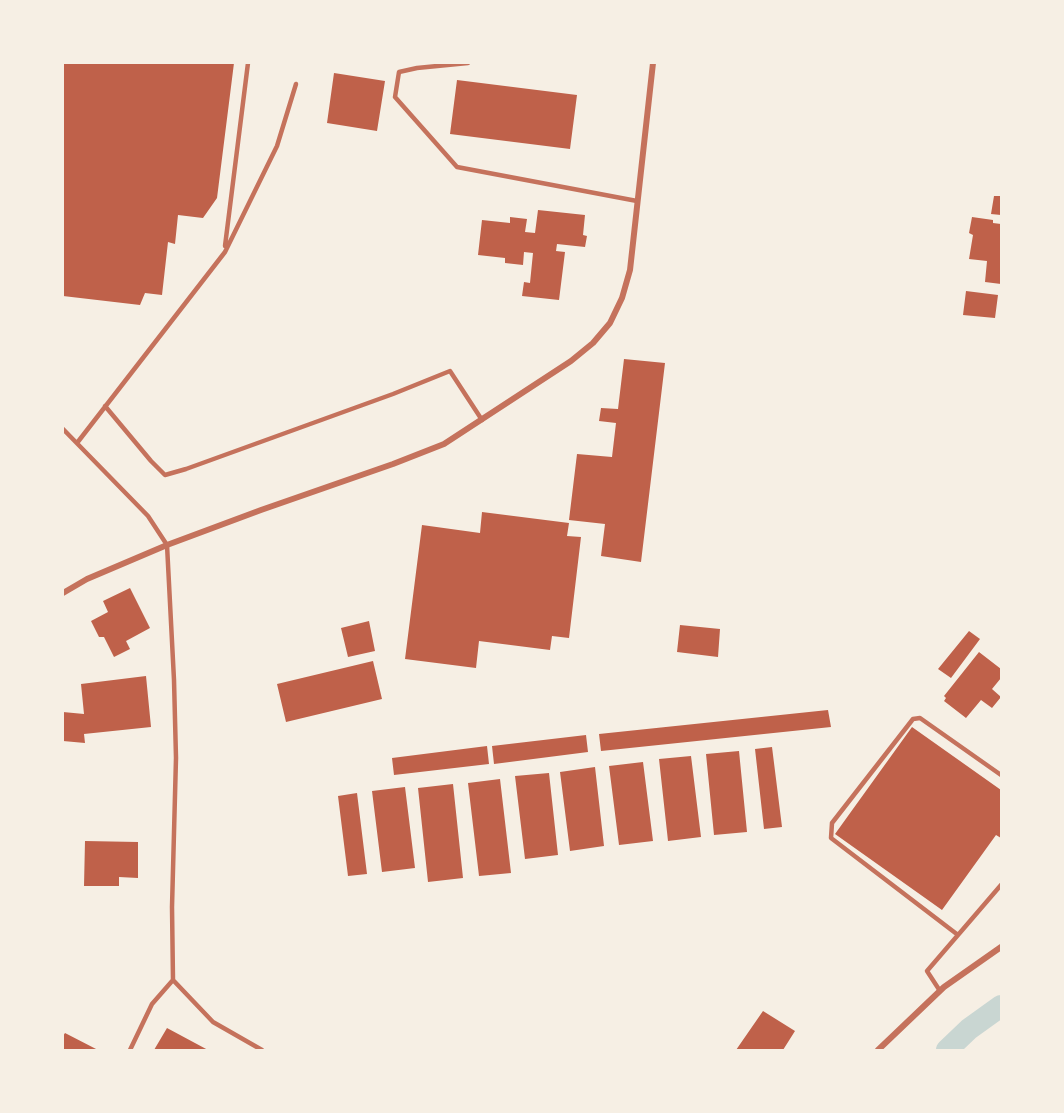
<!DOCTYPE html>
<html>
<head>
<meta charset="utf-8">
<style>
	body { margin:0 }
	#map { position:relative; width:1064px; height:1113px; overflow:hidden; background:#f6efe4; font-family:Figtree,sans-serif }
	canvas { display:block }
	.frame { position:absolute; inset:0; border:64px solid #f6efe4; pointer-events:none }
</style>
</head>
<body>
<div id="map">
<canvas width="1064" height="1113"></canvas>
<div class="frame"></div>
</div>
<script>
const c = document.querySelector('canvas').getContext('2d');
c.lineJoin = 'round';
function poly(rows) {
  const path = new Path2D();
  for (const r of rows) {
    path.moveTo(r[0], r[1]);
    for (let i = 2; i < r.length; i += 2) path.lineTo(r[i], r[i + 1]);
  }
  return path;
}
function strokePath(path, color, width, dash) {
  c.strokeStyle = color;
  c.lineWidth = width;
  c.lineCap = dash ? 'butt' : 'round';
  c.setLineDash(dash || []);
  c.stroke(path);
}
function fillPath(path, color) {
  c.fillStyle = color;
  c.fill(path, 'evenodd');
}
const canal = poly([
	[947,1050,969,1029,1001,1006]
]);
const building = poly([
	[63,63,234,63,217,198,203,218,178,215,175,244,168,242,162,295,145,293,140,305,63,296],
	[334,73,385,81,377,131,327,123],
	[457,80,577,95,570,149,450,134],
	[994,196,1001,196,1001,215,991,214],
	[538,210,585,215,583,235,587,236,585,247,557,244,556,251,565,252,559,300,522,296,524,282,530,283,533,253,524,252,523,265,505,263,505,258,478,255,482,220,510,223,510,217,527,219,525,232,535,233],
	[972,217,993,220,993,223,1001,224,1001,284,985,282,987,261,969,259,973,235,969,233],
	[966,291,998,295,995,318,963,315],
	[624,359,665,363,641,562,601,556,605,524,569,520,577,454,612,457,616,423,599,421,601,408,618,409],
	[482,512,569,523,567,536,581,537,569,638,552,636,550,650,479,641,476,668,405,659,422,525,480,533],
	[130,588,150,628,126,641,130,649,114,657,104,637,99,637,91,621,108,612,103,601],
	[369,621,375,651,348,657,341,628],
	[680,625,720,629,718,657,677,652],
	[969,631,980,639,951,678,938,669],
	[979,652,1001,669,1001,678,992,689,1001,697,992,708,981,700,966,718,944,701,946,698,944,696],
	[373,661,382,699,286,722,277,684],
	[146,676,151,727,84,734,85,743,63,741,63,712,84,714,81,684],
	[828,710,831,727,601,751,599,734],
	[912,727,1001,790,1001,838,996,835,942,910,835,834],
	[586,735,588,752,494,764,492,746],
	[487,746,489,764,394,775,392,758],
	[772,747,782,827,764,829,755,749],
	[739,751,747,832,714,835,706,754],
	[691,756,701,837,668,841,659,759],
	[643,762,653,841,619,845,609,766],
	[595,767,604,846,570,851,560,772],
	[549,773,558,855,525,859,515,776],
	[500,779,511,873,479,876,468,783],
	[453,784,463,878,428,882,418,788],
	[405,787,415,868,382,872,372,791],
	[357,793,367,874,348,876,338,796],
	[85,841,138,842,138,878,119,877,119,886,84,886],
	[763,1011,795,1031,783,1050,736,1050],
	[167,1028,208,1050,154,1050],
	[65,1033,98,1050,63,1050,63,1036]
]);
const service = poly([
	[468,63,417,68,399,72,395,97,457,167,637,201],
	[225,246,248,63],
	[105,406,151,461,165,475,186,469,393,394,450,371,482,420],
	[63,429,148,516,167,545,174,680,176,758,172,907,173,980,213,1022,262,1050],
	[77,443,225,252,277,146,296,84],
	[1001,775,920,718,913,719,832,823,831,838,958,935,1001,885],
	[940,991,927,971,958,935],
	[130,1050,152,1004,173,980]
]);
const minor = poly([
	[63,593,87,579,167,545,261,510,393,464,444,444,571,361,593,343,610,323,622,298,630,270,653,63],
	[878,1050,944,987,1001,947]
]);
strokePath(canal, '#c9d6d2', 22);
fillPath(building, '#bf614a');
strokePath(service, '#c5725c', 4.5);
strokePath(minor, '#c5725c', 6);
</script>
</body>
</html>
